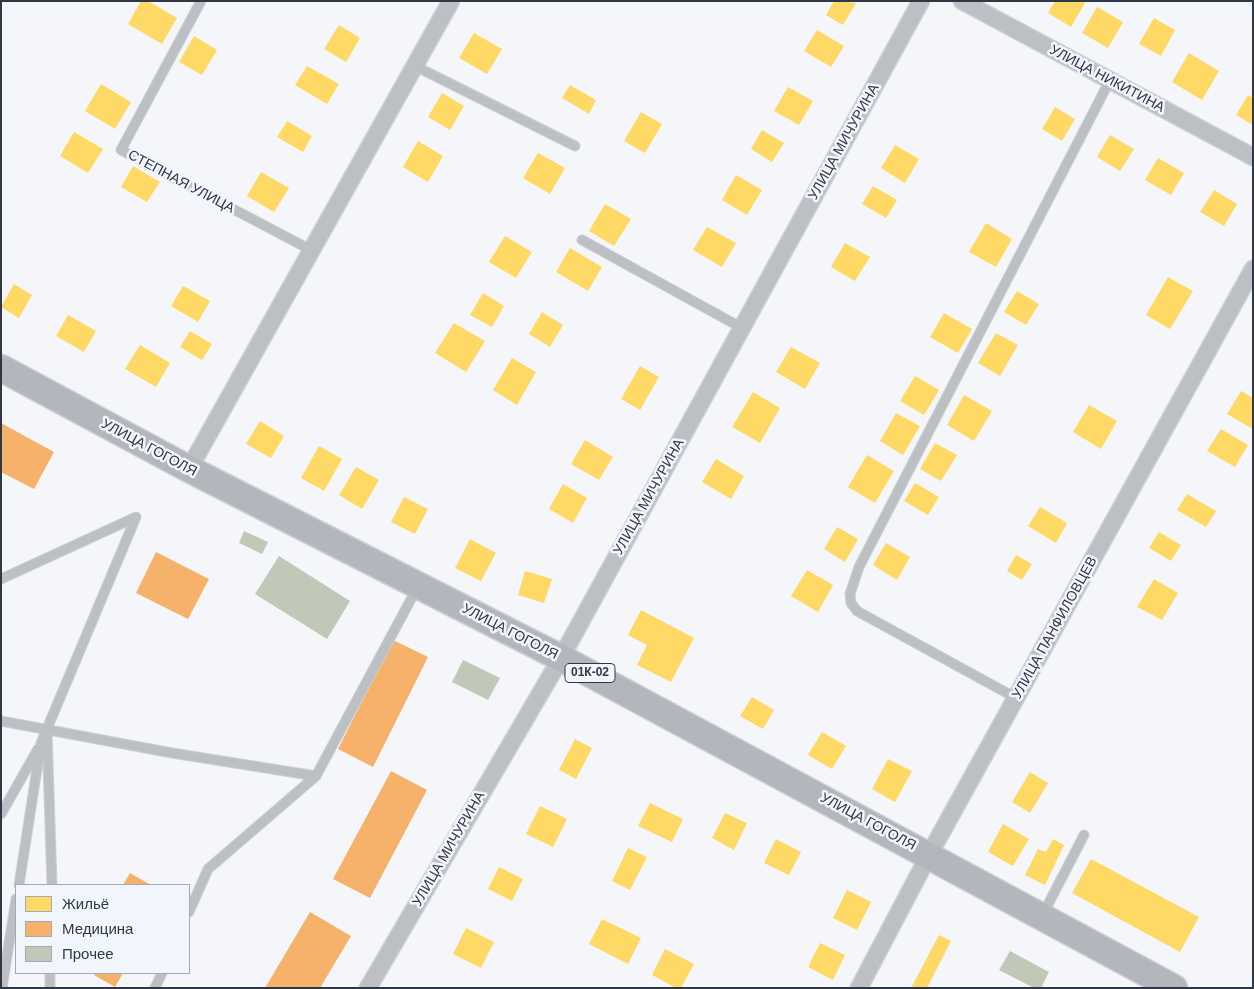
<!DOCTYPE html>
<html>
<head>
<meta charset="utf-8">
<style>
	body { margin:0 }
	#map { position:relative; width:1254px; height:989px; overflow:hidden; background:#f4f6f9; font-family:Helvetica,sans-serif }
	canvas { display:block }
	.frame { position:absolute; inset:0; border:2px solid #313845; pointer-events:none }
	.legend { position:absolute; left:15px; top:884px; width:175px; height:90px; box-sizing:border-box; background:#f1f5fc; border:1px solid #a4a9b3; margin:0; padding:6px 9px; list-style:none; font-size:15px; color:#313845 }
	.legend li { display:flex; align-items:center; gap:10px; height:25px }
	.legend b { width:25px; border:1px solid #a4a9b3 }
</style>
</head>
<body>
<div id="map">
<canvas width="1254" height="989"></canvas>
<div class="frame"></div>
<ul class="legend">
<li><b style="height:14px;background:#ffd966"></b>Жильё</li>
<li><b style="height:14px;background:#f6b26b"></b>Медицина</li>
<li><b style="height:14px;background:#c2c8b8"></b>Прочее</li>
</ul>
</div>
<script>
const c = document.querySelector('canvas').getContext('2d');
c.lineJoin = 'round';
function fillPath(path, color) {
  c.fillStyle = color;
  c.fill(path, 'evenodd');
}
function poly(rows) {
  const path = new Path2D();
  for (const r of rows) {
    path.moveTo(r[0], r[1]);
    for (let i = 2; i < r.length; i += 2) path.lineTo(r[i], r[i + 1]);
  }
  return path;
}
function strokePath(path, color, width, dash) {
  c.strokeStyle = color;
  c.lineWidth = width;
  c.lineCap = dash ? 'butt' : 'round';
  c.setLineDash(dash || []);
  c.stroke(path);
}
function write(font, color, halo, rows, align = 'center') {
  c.font = font + ' Helvetica,sans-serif';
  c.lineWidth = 5;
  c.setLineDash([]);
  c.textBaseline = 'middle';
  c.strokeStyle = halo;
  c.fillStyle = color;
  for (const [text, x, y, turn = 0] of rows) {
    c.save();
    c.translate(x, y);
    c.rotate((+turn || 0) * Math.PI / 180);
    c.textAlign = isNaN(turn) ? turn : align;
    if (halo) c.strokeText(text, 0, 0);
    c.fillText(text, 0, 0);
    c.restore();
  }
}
const homes = poly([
	[141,1,148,1,177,18,162,44,128,24],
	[834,1,856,3,843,25,826,15],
	[1055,1,1086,1,1071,27,1048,13],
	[1097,7,1123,22,1108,48,1082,33],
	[1154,18,1175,30,1161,56,1139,44],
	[339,25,360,38,346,62,324,49],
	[817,30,844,46,831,67,804,51],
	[474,33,502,49,487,74,459,58],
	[194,36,217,50,202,75,179,62],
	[1189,53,1219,71,1202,100,1172,82],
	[307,66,339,84,327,104,295,85],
	[101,84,131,102,115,129,85,111],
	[570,85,596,100,589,114,562,98],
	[788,87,813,101,799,125,774,111],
	[442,93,464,106,450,130,428,117],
	[1248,95,1253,98,1253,125,1236,115],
	[1055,107,1075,119,1062,141,1042,129],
	[641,112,662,124,645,153,624,141],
	[287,121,312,136,303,152,277,137],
	[762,130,784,143,772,162,751,149],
	[74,132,103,149,88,173,60,156],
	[1110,135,1134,149,1120,171,1097,157],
	[418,141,443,156,428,182,403,167],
	[895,145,919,159,905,183,881,168],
	[538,153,565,168,550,194,523,178],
	[1158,158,1184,173,1171,195,1145,180],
	[133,166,160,182,147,202,121,187],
	[261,172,289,188,274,212,247,196],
	[736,175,762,190,747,215,722,200],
	[873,186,897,200,886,218,862,204],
	[1214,190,1237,204,1224,226,1200,212],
	[605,204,631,219,614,246,589,231],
	[986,223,1012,239,996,267,969,252],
	[707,227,736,243,722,267,693,250],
	[505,236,532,252,516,278,489,262],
	[845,243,870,257,855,281,831,267],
	[570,248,602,267,588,291,556,272],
	[1168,277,1193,291,1170,329,1146,315],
	[14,284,32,295,19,318,1,307],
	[183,286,210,301,198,322,171,306],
	[1017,291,1039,304,1026,325,1004,312],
	[483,293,504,306,492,327,470,315],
	[542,312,563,325,550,347,529,334],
	[944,313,972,329,958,353,930,337],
	[68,315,96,331,84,352,56,336],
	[454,323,485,341,466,372,435,353],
	[190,331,212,344,202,360,180,347],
	[996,333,1018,345,1000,376,978,363],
	[140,345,170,363,156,387,125,369],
	[791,347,820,363,805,389,776,372],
	[512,358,536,372,517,405,493,390],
	[640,366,659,377,640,410,621,399],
	[915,376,939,390,924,415,900,401],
	[1241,391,1253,398,1253,429,1227,414],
	[753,392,780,408,760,443,732,427],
	[964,395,992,411,974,441,947,425],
	[1089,405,1117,421,1101,449,1073,432],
	[896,413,920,426,903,455,880,441],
	[260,421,284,436,271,458,246,444],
	[1221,429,1248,445,1235,467,1207,451],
	[585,440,613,457,599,480,571,464],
	[935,443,957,455,941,481,920,469],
	[319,446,342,459,324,491,301,478],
	[867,455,894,471,875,503,848,487],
	[716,459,744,476,731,499,702,482],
	[356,467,379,480,362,509,339,495],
	[915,483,939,497,928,515,904,501],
	[563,484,587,498,573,523,549,509],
	[1187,494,1216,511,1206,527,1177,510],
	[404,497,428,509,415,534,391,522],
	[1040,507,1067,523,1056,543,1028,526],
	[837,527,858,539,845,562,824,549],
	[1159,532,1181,545,1171,561,1149,548],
	[470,539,496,553,481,581,455,568],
	[886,543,910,557,897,580,873,565],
	[1016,555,1032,564,1022,580,1007,571],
	[807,570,833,585,818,612,791,596],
	[525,571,552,579,544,603,518,595],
	[1154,579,1178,593,1162,620,1137,607],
	[641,610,694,638,671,682,637,665,647,645,628,635],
	[752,697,774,710,763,729,740,716],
	[822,732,846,746,832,769,808,755],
	[575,739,592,748,576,779,559,770],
	[888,759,912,771,895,802,872,789],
	[1030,772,1048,783,1030,813,1012,802],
	[650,803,683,819,672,842,638,826],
	[540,806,567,819,553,847,526,834],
	[725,813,747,823,734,850,712,838],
	[1003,824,1029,839,1013,866,988,852],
	[776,839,801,852,789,875,764,863],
	[1053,839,1064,845,1045,885,1025,875,1038,849,1046,852],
	[628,848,647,857,630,890,612,881],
	[1091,859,1199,917,1180,952,1072,893],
	[499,867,523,879,512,901,488,889],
	[847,890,871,902,857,930,833,918],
	[602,919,641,938,628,964,589,944],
	[466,928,494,942,481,968,453,954],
	[939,935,951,941,927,988,911,988],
	[820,943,845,955,833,980,808,967],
	[665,949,694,964,681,988,676,988,652,975]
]);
const health = poly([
	[1,423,54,452,34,489,1,472],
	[156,552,209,579,188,619,136,593],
	[393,640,428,657,373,767,338,749],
	[391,771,427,790,370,898,333,879],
	[130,873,151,885,123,885],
	[310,912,351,936,320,988,265,988],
	[95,973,123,973,115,987,94,975]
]);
const building = poly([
	[244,531,268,542,262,554,239,543],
	[279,556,350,601,327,639,255,594],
	[463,660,500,678,488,700,452,682],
	[1010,951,1049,972,1041,988,1034,988,999,970]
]);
const lane = poly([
	[201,1,121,150,311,250],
	[415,66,575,146],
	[582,240,742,328],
	[1,579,136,517,41,743,19,885],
	[1016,698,857,611,851,603,850,594,859,567,1110,80],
	[1,721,172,753,316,776,417,588],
	[47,732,52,885],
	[1,814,38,749],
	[189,912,208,869,316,776],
	[1042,916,1084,835],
	[2,988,16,899],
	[50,988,50,973],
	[155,988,162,973]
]);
const street = poly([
	[962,1,1253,157],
	[189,469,451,1],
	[368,988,561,658,921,1],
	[859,988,929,855,1253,269]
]);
const primary = poly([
	[1,368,189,469,561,658,1174,988]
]);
const shields = [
	[590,673,50]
];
const shieldNames = [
	["01К-02",590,673]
];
const streetNames = [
	["УЛИЦА НИКИТИНА",1107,79,28],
	["УЛИЦА МИЧУРИНА",844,142,-61],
	["СТЕПНАЯ УЛИЦА",181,182,28],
	["УЛИЦА ГОГОЛЯ",149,448,28],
	["УЛИЦА МИЧУРИНА",649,497,-61],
	["УЛИЦА ПАНФИЛОВЦЕВ",1055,628,-61],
	["УЛИЦА ГОГОЛЯ",510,632,27],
	["УЛИЦА ГОГОЛЯ",868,822,28],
	["УЛИЦА МИЧУРИНА",449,849,-60]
];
fillPath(homes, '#ffd966');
fillPath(health, '#f6b26b');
fillPath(building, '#c2c8b8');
strokePath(lane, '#ced0d4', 11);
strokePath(street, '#ced0d4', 19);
strokePath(primary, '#ced0d4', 29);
strokePath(lane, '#bcbfc3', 9);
strokePath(street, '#bcbfc3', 16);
strokePath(primary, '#b3b7bd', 26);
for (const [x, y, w] of shields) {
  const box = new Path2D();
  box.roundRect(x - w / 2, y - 9.5, w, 19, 4);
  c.fillStyle = '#f1f5fc';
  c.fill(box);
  strokePath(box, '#313845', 1);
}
write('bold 12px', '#313845', null, shieldNames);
write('14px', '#313845', '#f1f5fc', streetNames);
</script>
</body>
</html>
